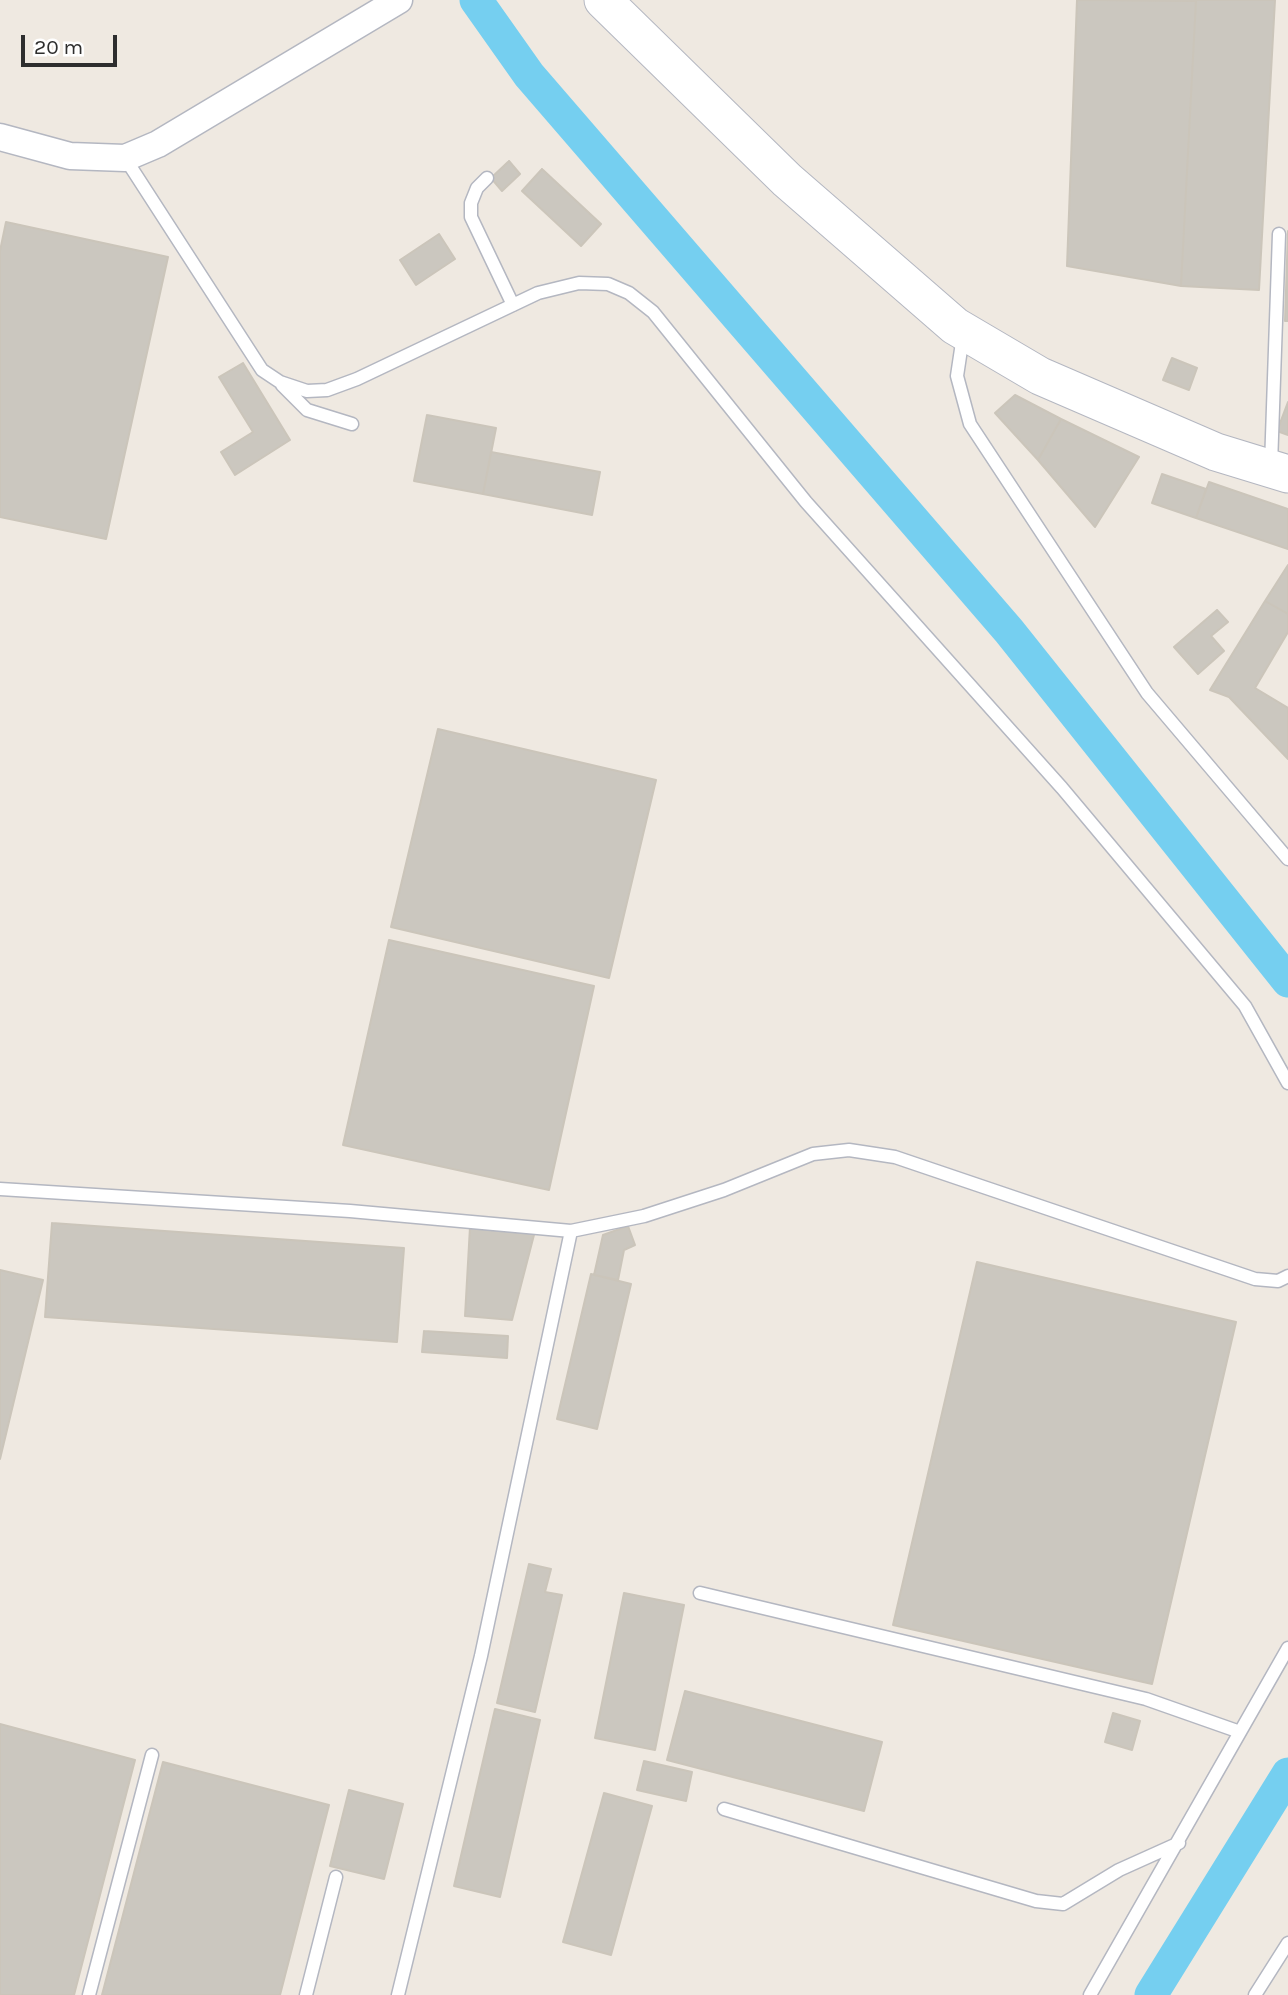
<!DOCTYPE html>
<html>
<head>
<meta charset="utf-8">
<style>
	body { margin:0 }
	#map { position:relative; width:1288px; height:1995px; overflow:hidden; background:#efe9e1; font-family:Karla,sans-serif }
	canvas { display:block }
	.scale { position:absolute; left:21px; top:35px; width:96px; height:32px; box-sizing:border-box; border:4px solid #2e2e2e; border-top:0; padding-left:9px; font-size:21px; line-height:24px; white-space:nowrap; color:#2e2e2e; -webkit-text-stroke:5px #fff; paint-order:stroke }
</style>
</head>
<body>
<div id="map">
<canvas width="1288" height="1995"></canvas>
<div class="scale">20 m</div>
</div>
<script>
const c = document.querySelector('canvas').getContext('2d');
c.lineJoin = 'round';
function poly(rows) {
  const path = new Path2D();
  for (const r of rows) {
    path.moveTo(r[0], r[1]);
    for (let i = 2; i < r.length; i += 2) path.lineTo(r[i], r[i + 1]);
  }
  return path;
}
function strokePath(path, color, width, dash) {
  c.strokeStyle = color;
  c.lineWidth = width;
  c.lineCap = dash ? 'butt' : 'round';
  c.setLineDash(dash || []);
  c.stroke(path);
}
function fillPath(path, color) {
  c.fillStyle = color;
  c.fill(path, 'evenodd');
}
const canal = poly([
	[476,0,529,75,1009,631,1288,981],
	[1151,1995,1288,1774]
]);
const building = poly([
	[1077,0,1196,1,1181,286,1067,266,1077,0],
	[1275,0,1259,290,1181,286,1196,0,1275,0],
	[509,161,520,174,502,191,491,178,509,161],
	[542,169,601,224,581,246,522,191,542,169],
	[6,222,168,257,106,539,0,517,0,251,6,222],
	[1288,231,1288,321,1285,321,1288,231],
	[439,234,455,259,416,285,400,260,439,234],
	[1172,358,1197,368,1189,390,1163,380,1172,358],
	[243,363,290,440,235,475,221,452,253,432,219,377,243,363],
	[1015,395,1061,419,1038,460,995,413,1015,395],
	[1288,402,1288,435,1277,431,1288,402],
	[427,415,496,428,483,494,414,481,427,415],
	[1061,419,1139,457,1095,527,1038,460,1061,419],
	[491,452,600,472,592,515,483,494,491,452],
	[1162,474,1206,489,1196,518,1152,503,1162,474],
	[1209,482,1288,509,1288,549,1196,518,1209,482],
	[1288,565,1288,614,1265,601,1288,565],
	[1265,601,1288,614,1288,632,1255,688,1288,708,1288,759,1229,697,1210,690,1265,601],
	[1217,610,1228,622,1211,636,1224,651,1198,674,1174,647,1217,610],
	[438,729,656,780,609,978,391,927,438,729],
	[389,940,594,986,549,1190,343,1145,389,940],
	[52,1223,404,1248,397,1342,45,1317,52,1223],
	[628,1226,635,1245,624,1250,618,1280,594,1275,603,1235,628,1226],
	[470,1227,535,1231,512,1320,465,1316,470,1227],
	[977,1262,1236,1322,1152,1684,893,1625,977,1262],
	[0,1270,43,1280,0,1459,0,1270],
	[591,1274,631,1284,597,1429,557,1419,591,1274],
	[424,1331,508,1336,507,1358,422,1352,424,1331],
	[529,1564,551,1569,545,1592,562,1595,535,1712,497,1703,529,1564],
	[624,1593,684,1605,655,1750,595,1738,624,1593],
	[685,1691,882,1742,864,1811,667,1760,685,1691],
	[495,1709,540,1720,500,1897,454,1886,495,1709],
	[1113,1713,1140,1721,1132,1750,1105,1742,1113,1713],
	[0,1724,135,1760,74,1995,0,1995,0,1724],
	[644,1761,692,1772,686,1801,637,1790,644,1761],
	[163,1762,329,1805,280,1995,102,1995,163,1762],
	[349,1790,403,1804,384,1879,330,1866,349,1790],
	[604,1793,652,1806,611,1955,563,1942,604,1793]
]);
const service = poly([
	[125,158,262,370,280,382,307,391,327,390,357,379,538,293,579,283,608,284,629,293,653,312,806,502,1062,788,1245,1006,1288,1083],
	[487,178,477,188,471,203,471,217,513,305],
	[963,336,957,376,970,424,1147,693,1288,859],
	[282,385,307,410,352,424],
	[1271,465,1279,234],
	[0,1189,350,1211,571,1231,644,1216,724,1190,813,1154,849,1150,895,1157,1255,1279,1278,1281,1288,1276],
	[700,1593,1146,1699,1240,1732],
	[724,1809,1036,1901,1063,1904,1119,1870,1179,1843],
	[89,1995,152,1755],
	[306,1995,336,1877],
	[398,1995,481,1656,571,1231],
	[1090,1995,1288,1648],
	[1255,1995,1288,1943]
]);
const minor = poly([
	[0,137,70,156,125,158,158,144,399,0]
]);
const secondary = poly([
	[603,0,787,180,955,326,1040,376,1216,452,1288,474]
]);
strokePath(canal, '#75cff0', 33);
fillPath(building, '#cbc7bf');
strokePath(building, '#cbc5ba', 2);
strokePath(service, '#b4b7c1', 15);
strokePath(minor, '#b4b7c1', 29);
strokePath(secondary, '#b4b7c1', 39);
strokePath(service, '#fff', 12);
strokePath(minor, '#fff', 26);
strokePath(secondary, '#fff', 37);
</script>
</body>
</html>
